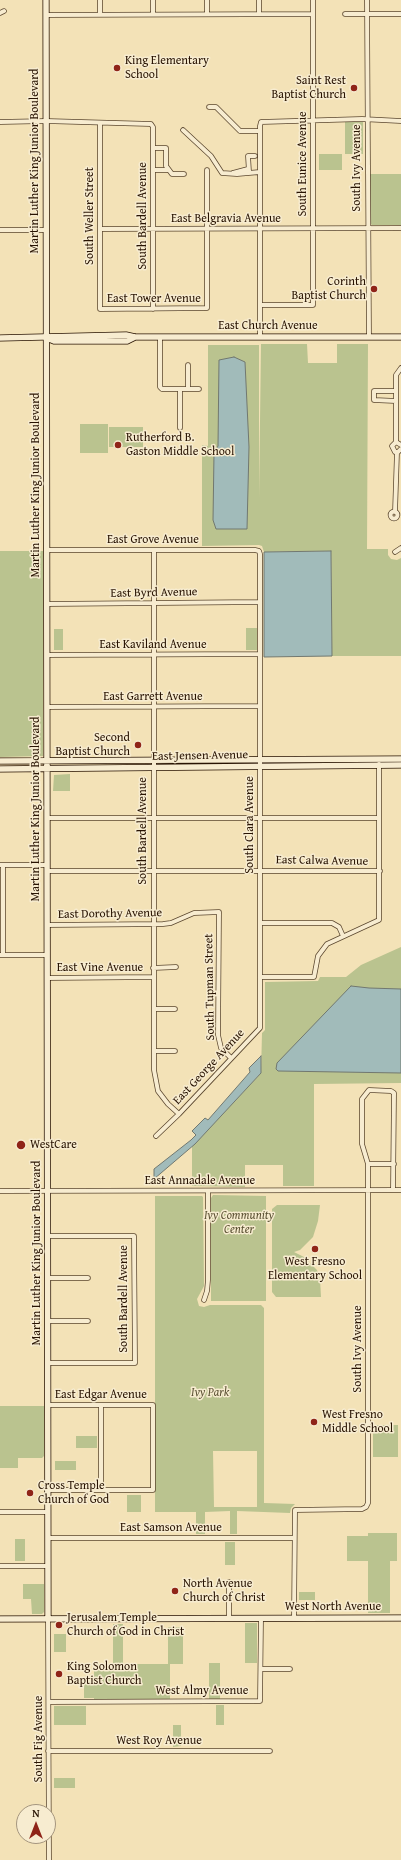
<!DOCTYPE html>
<html>
<head>
<meta charset="utf-8">
<style>
	body { margin:0 }
	#map { position:relative; width:401px; height:1860px; overflow:hidden; background:#f3e2b7; font-family:"Gentium Book Plus",serif }
	canvas { display:block }
	.north { position:absolute; left:16px; top:1804px; width:40px; height:40px; box-sizing:border-box; background:#f7ecd0; border:1px solid #a4957e; border-radius:50%; rotate:0deg; font-size:11px; font-weight:700; line-height:16px; text-align:center; color:#281302 }
	.north::after { content:''; display:block; margin:auto; width:14px; height:18px; background:#8f2418; clip-path:polygon(50% 0,100% 100%,50% 72%,0 100%) }
</style>
</head>
<body>
<div id="map">
<canvas width="401" height="1860"></canvas>
<div class="north">N</div>
</div>
<script>
const c = document.querySelector('canvas').getContext('2d');
c.lineJoin = 'round';
function fillPath(path, color) {
  c.fillStyle = color;
  c.fill(path, 'evenodd');
}
function poly(rows) {
  const path = new Path2D();
  for (const r of rows) {
    if (r.length === 3) {
      path.moveTo(r[0] + r[2], r[1]);
      path.arc(r[0], r[1], r[2], 0, 2 * Math.PI);
      continue;
    }
    path.moveTo(r[0], r[1]);
    for (let i = 2; i < r.length; i += 2) path.lineTo(r[i], r[i + 1]);
  }
  return path;
}
function strokePath(path, color, width, dash) {
  c.strokeStyle = color;
  c.lineWidth = width;
  c.lineCap = dash ? 'butt' : 'round';
  c.setLineDash(dash || []);
  c.stroke(path);
}
function write(font, color, halo, rows, align = 'center') {
  c.font = font + ' "Gentium Book Plus",serif';
  c.lineWidth = 3;
  c.setLineDash([]);
  c.textBaseline = 'middle';
  c.strokeStyle = halo;
  c.fillStyle = color;
  for (const [text, x, y, turn = 0] of rows) {
    c.save();
    c.translate(x, y);
    c.rotate((+turn || 0) * Math.PI / 180);
    c.textAlign = isNaN(turn) ? turn : align;
    if (halo) c.strokeText(text, 0, 0);
    c.fillText(text, 0, 0);
    c.restore();
  }
}
const green = poly([
	[345,121,363,121,363,154,345,154],
	[319,154,342,154,342,170,319,170],
	[368,174,401,174,401,225,372,225,370,223],
	[261,344,307,344,308,363,337,363,337,344,368,344,367,549,388,549,388,555,391,559,397,560,401,558,401,656,332,656,331,551,264,552,262,546,259,545,202,546,202,445,208,446,208,345,259,345,259,498],
	[80,424,108,424,108,453,80,453],
	[109,427,143,427,143,447,109,447],
	[0,551,43,551,43,756,0,757],
	[246,628,257,628,257,650,246,650],
	[54,629,63,629,63,650,54,650],
	[70,774,70,791,53,791,54,775],
	[401,947,401,1083,314,1084,314,1186,283,1186,283,1165,245,1165,245,1187,192,1186,192,1146,261,1073,262,1033,265,1030,265,982,318,981,320,977,346,977,361,965],
	[213,1195,266,1196,266,1301,211,1301,211,1198],
	[155,1196,202,1196,203,1197,204,1286,197,1299,199,1306,204,1307,210,1305,261,1305,264,1308,264,1503,295,1504,291,1508,290,1513,237,1511,237,1534,230,1534,230,1511,205,1512,205,1534,196,1534,196,1512,155,1512],
	[213,1451,257,1451,257,1507,214,1507],
	[277,1205,320,1205,318,1221,313,1237,300,1250,294,1252,304,1257,317,1270,320,1279,321,1297,276,1297,272,1292,272,1209],
	[0,1406,44,1406,44,1456,42,1458,18,1458,18,1468,0,1468],
	[373,1425,398,1425,398,1457,373,1457],
	[76,1436,97,1436,97,1448,76,1448],
	[55,1461,76,1461,76,1470,55,1470],
	[127,1495,141,1495,141,1512,127,1512],
	[368,1533,397,1533,397,1561,390,1561,390,1613,368,1613,368,1561,347,1561,347,1536,368,1536],
	[15,1539,25,1539,25,1561,15,1561],
	[225,1542,235,1542,235,1565,225,1565],
	[23,1584,44,1584,44,1612,42,1614,32,1614,31,1599,23,1599],
	[299,1592,315,1592,315,1600,299,1600],
	[245,1623,257,1623,257,1663,245,1663],
	[113,1624,123,1624,123,1664,168,1664,168,1627,183,1627,183,1664,170,1664,170,1699,94,1699,94,1698,84,1698,84,1682,94,1681,94,1664,113,1664],
	[54,1634,66,1634,66,1652,54,1652],
	[220,1663,220,1699,209,1699,209,1663],
	[216,1705,224,1705,224,1725,216,1725],
	[54,1706,86,1706,86,1725,54,1725],
	[173,1725,181,1725,181,1746,173,1747],
	[54,1778,75,1778,75,1788,54,1788]
]);
const water = poly([
	[234,357,245,362,249,447,247,529,216,529,213,520,214,454,218,446,219,360,234,357],
	[331,551,332,656,264,657,264,552,331,551],
	[351,986,369,988,401,989,401,1073,278,1071,276,1069,277,1063,351,986],
	[261,1056,261,1073,195,1144,154,1179,154,1169,191,1140,196,1135,192,1131,205,1118,208,1120,250,1072,249,1068,261,1056]
]);
const street = poly([
	[100,0,100,15],
	[367,0,369,337],
	[0,13,4,11],
	[153,14,153,0],
	[207,14,207,0],
	[259,14,259,0],
	[345,14,401,14],
	[46,15,313,14],
	[209,107,216,107,240,131,260,131],
	[0,122,46,121,151,124,153,127,153,309],
	[100,123,100,309,207,308,207,170],
	[183,130,211,156,222,173,237,174,260,172],
	[153,148,166,148,166,166,172,174,184,174],
	[153,170,169,170],
	[249,172,248,156,255,156],
	[233,173,248,169],
	[100,229,401,228],
	[0,230,46,230],
	[260,305,313,305,313,0],
	[160,337,160,387,162,389,199,389],
	[260,337,260,126,261,122,362,119,401,121],
	[180,389,180,428],
	[188,389,188,365],
	[396,391,374,391,374,400,396,401],
	[396,442,396,375,401,368],
	[401,445,396,442,392,446,395,452,398,452,401,449],
	[394,515,3.5],
	[395,512,397,452],
	[47,550,255,550,259,551,260,554,260,1028,179,1114,156,1136],
	[154,550,154,1070,158,1091,168,1104,179,1114],
	[395,552,401,548],
	[47,604,260,602],
	[47,655,259,654],
	[47,707,259,706],
	[47,818,378,818],
	[0,865,47,865],
	[3,865,3,955],
	[47,871,380,871],
	[260,923,332,923,339,927,343,936],
	[47,925,163,924,171,923,194,913,219,912,218,1035,221,1048,231,1058],
	[0,955,47,955],
	[153,968,176,967],
	[260,977,314,977,318,956,327,944,379,920,379,764],
	[47,978,153,977],
	[154,1009,175,1009],
	[154,1051,175,1051],
	[368,1164,394,1164],
	[0,1191,401,1190],
	[48,1236,134,1236,135,1363,48,1363],
	[48,1278,88,1278],
	[204,1300,207,1291,208,1280,208,1191],
	[48,1321,88,1321],
	[101,1405,101,1490],
	[47,1490,153,1490,153,1405,48,1405],
	[0,1512,47,1512],
	[48,1538,294,1538],
	[0,1566,48,1566],
	[48,1618,49,1860],
	[229,1618,229,1582],
	[294,1618,295,1510,362,1509,366,1507,368,1503,368,1164,362,1144,362,1099,369,1090,391,1091,394,1093,393,1190],
	[261,1669,290,1669],
	[49,1702,260,1701,261,1618],
	[48,1751,270,1751]
]);
const secondary = poly([
	[46,0,48,1618],
	[0,338,126,335,135,337,401,337],
	[47,338,54,341,127,341,135,337],
	[0,761,401,759],
	[0,769,401,765],
	[0,1619,401,1618]
]);
const markers = [
	[117,68,4,"#8f2418"],
	[354,88,4,"#8f2418"],
	[374,289,4,"#8f2418"],
	[118,445,4,"#8f2418"],
	[138,745,4,"#8f2418"],
	[21,1145,5,"#8f2418"],
	[315,1249,4,"#8f2418"],
	[314,1422,4,"#8f2418"],
	[30,1493,4,"#8f2418"],
	[175,1591,4,"#8f2418"],
	[59,1625,4,"#8f2418"],
	[59,1674,4,"#8f2418"]
];
const poiNames = [
	["King Elementary",125,61],
	["School",125,75],
	["Saint Rest",346,81,"right"],
	["Baptist Church",346,95,"right"],
	["Corinth",366,282,"right"],
	["Baptist Church",366,296,"right"],
	["Rutherford B.",126,438],
	["Gaston Middle School",126,452],
	["Second",130,738,"right"],
	["Baptist Church",130,752,"right"],
	["WestCare",30,1145],
	["West Fresno",315,1262,"center"],
	["Elementary School",315,1276,"center"],
	["West Fresno",322,1415],
	["Middle School",322,1429],
	["Cross Temple",38,1486],
	["Church of God",38,1500],
	["North Avenue",183,1584],
	["Church of Christ",183,1598],
	["Jerusalem Temple",67,1618],
	["Church of God in Christ",67,1632],
	["King Solomon",67,1667],
	["Baptist Church",67,1681]
];
const streetNames = [
	["Martin Luther King Junior Boulevard",35,161,-90],
	["South Eunice Avenue",303,164,-90],
	["South Ivy Avenue",357,168,-90],
	["South Weller Street",90,216,-90],
	["South Bardell Avenue",143,216,-90],
	["East Belgravia Avenue",226,219],
	["East Tower Avenue",154,299],
	["East Church Avenue",268,326],
	["Martin Luther King Junior Boulevard",36,485,-90],
	["East Grove Avenue",153,540],
	["East Byrd Avenue",154,593,-1],
	["East Kaviland Avenue",153,645],
	["East Garrett Avenue",153,697],
	["East Jensen Avenue",200,756,-1],
	["Martin Luther King Junior Boulevard",36,809,-90],
	["South Clara Avenue",250,825,-90],
	["South Bardell Avenue",143,831,-90],
	["East Calwa Avenue",322,861,1],
	["East Dorothy Avenue",110,914,-1],
	["East Vine Avenue",100,968],
	["South Tupman Street",210,987,-91],
	["East George Avenue",209,1067,-47],
	["East Annadale Avenue",200,1181],
	["Martin Luther King Junior Boulevard",37,1253,-90],
	["South Bardell Avenue",124,1299,-90],
	["South Ivy Avenue",358,1349,-90],
	["East Edgar Avenue",101,1395],
	["East Samson Avenue",171,1528],
	["West North Avenue",333,1607],
	["West Almy Avenue",202,1691],
	["South Fig Avenue",39,1739,-90],
	["West Roy Avenue",159,1741]
];
const parkNames = [
	["Ivy Community",239,1216],
	["Center",239,1230],
	["Ivy Park",210,1393]
];
fillPath(green, '#bac38f');
fillPath(water, '#a1bbba');
strokePath(water, '#717870', 1);
strokePath(street, '#5b472f', 5.5);
strokePath(secondary, '#281302', 7);
strokePath(street, '#f7ecd0', 4);
strokePath(secondary, '#f7ecd0', 5.5);
for (const [x, y, r, color] of markers) {
  const dot = new Path2D();
  dot.arc(x, y, r, 0, 2 * Math.PI);
  c.fillStyle = color;
  c.fill(dot);
  strokePath(dot, '#f7ecd0', 1.5);
}
write('12px', '#281302', '#f7ecd0', poiNames, 'left');
write('12px', '#281302', '#f7ecd0', streetNames);
write('italic 12px', '#5b5133', '#f7ecd0', parkNames);
</script>
</body>
</html>
